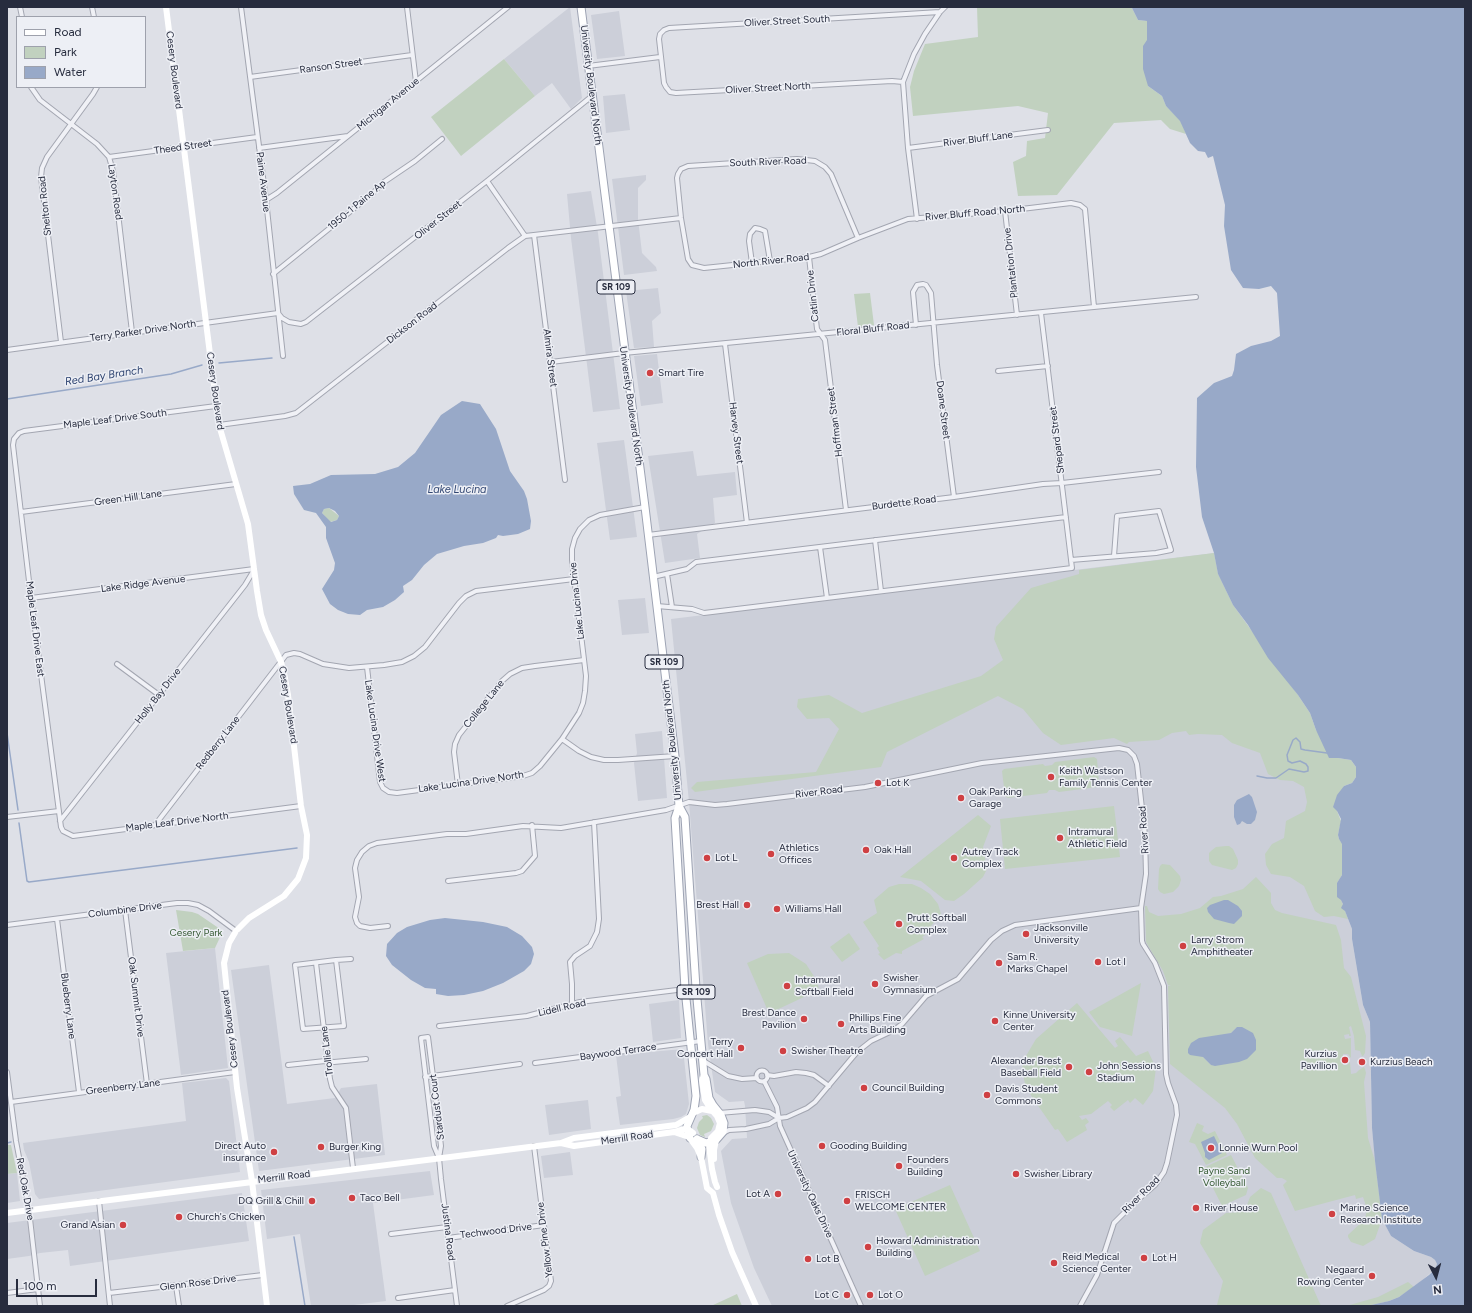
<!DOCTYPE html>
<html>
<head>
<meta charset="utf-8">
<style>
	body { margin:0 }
	#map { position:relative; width:1472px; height:1313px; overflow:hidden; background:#dee0e7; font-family:Figtree,sans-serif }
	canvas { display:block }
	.frame { position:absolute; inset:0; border:8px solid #272c3e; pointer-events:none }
	.legend { position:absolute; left:16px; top:16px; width:130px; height:72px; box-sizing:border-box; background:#edeff5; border:1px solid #9ea1ac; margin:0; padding:5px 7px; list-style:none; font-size:12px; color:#272c3e }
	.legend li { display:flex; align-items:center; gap:8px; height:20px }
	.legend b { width:20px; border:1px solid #9ea1ac }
	.north { position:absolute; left:1416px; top:1257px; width:40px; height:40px; -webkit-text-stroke:3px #edeff5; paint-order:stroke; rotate:174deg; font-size:11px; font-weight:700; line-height:16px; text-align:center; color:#272c3e }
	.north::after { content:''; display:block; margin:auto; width:14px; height:18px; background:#272c3e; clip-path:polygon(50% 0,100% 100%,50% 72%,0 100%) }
	.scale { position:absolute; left:16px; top:1279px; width:81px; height:18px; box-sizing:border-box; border:2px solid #272c3e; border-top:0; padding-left:5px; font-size:12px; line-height:14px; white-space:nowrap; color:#272c3e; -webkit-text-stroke:3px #edeff5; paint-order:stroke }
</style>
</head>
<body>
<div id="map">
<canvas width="1472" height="1313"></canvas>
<div class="frame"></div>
<ul class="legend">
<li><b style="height:5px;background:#fff"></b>Road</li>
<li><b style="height:11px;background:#c1d1bf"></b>Park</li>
<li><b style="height:11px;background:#98a9c8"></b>Water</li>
</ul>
<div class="north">N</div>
<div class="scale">100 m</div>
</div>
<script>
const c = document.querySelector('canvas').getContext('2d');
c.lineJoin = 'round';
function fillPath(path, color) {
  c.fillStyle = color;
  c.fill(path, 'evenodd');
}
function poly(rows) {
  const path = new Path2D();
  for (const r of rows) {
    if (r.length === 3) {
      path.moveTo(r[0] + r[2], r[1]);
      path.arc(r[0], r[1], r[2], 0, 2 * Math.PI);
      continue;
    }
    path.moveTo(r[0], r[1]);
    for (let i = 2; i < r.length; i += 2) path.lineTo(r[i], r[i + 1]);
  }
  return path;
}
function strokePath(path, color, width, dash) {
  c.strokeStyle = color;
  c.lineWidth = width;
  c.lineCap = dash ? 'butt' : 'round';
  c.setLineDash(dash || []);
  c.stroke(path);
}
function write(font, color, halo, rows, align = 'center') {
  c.font = font + ' Figtree,sans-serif';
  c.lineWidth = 3;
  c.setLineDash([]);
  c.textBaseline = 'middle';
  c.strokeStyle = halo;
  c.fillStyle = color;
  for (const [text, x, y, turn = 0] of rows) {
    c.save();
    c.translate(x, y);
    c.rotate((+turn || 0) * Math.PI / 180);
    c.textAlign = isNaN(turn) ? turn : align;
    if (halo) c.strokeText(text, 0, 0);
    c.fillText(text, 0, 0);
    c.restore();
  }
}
const built = poly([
	[570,7,582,98,571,109,552,83,535,96,504,59],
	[619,11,625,56,597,59,591,15],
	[625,94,630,130,606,133,603,96],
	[646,175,646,180,638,188,638,219,642,253,656,267,657,271,624,275,612,179],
	[591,191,598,233,620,409,593,412,571,238,567,194],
	[658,288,661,313,652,321,654,347,634,348,626,291],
	[657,354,663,403,641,406,634,356],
	[624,440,637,537,610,540,597,443],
	[693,451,697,476,735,472,737,495,713,498,715,523,697,534,700,558,665,563,648,456],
	[1214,553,1218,574,1233,605,1298,695,1329,758,1345,911,1352,929,1352,939,1363,1005,1370,1022,1372,1128,1382,1219,1391,1236,1414,1251,1431,1257,1435,1260,1437,1264,1435,1269,1419,1283,1389,1301,1367,1306,772,1306,754,1268,731,1203,721,1151,732,1139,747,1138,745,1106,744,1101,729,1102,715,1092,708,1044,689,802,671,619],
	[645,598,649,633,622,635,618,600],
	[662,731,667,798,638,801,634,763,637,753,635,734],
	[215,948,228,1068,181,1075,166,953],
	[269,965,287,1104,335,1098,341,1088,377,1084,385,1155,259,1171,231,970],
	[679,1000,681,1038,653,1042,649,1004],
	[683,1049,689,1104,686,1114,681,1117,673,1119,620,1125,616,1097,621,1096,616,1055],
	[226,1078,229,1081,240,1172,39,1199,35,1194,29,1162,24,1150,23,1143,186,1121,182,1083],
	[588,1100,591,1129,549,1135,545,1105],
	[570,1152,573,1175,544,1178,541,1156],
	[430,1171,434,1195,373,1203,386,1301,346,1306,311,1306,300,1234,267,1239,261,1190],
	[17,1173,20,1201,7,1203,7,1174],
	[242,1193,249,1241,70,1266,68,1250,40,1253,29,1256,7,1259,7,1223]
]);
const green = poly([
	[977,7,1133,7,1132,8,1138,20,1147,21,1148,86,1162,96,1166,106,1181,121,1186,134,1170,129,1161,120,1114,123,1057,195,1018,196,1013,162,1026,156,1027,141,1045,138,1048,113,1018,106,913,116,910,87,914,71,925,44,978,37],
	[504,59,535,96,461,156,431,117],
	[870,293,874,325,858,327,854,294],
	[329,508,339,516,337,520,330,522,322,513,324,509],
	[1214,553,1218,574,1233,605,1298,695,1310,713,1316,730,1338,758,1351,760,1356,767,1356,777,1352,783,1344,786,1337,811,1341,821,1338,835,1339,839,1342,843,1342,875,1337,883,1341,900,1348,919,1334,916,1324,917,1315,911,1304,886,1290,877,1271,874,1266,865,1265,854,1272,844,1284,838,1286,821,1305,811,1307,802,1304,787,1293,781,1280,780,1268,774,1260,753,1232,743,1222,735,1198,734,1189,735,1186,731,1172,733,1159,740,1129,742,1127,744,1114,738,1061,745,1043,733,1023,709,998,696,887,752,881,767,695,792,691,788,697,782,816,772,839,729,829,718,807,719,797,707,798,699,829,695,862,713,981,676,1003,660,994,639,996,627,1031,588,1079,574,1079,570],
	[1094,757,1097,759,1099,783,1097,787,1059,792,1055,790,1049,790,1047,793,1008,798,1005,796,1002,771,1004,769,1043,764,1045,766,1052,765,1055,762],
	[1114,806,1120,857,1005,869,1000,819],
	[978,815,991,826,983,847,987,869,983,877,964,894,954,901,945,900,921,881,900,877],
	[1226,846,1229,846,1233,849,1238,860,1238,864,1236,868,1232,870,1212,865,1209,861,1209,853,1211,851,1216,847],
	[1162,864,1170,865,1180,876,1181,880,1179,886,1173,892,1164,894,1160,892,1158,889,1159,869,1160,866],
	[1256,877,1271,893,1271,903,1275,910,1282,913,1336,925,1341,940,1344,968,1351,977,1366,1036,1365,1053,1363,1056,1362,1056,1360,1051,1355,1050,1354,1036,1351,1026,1349,1027,1351,1036,1349,1036,1349,1034,1344,1035,1345,1039,1351,1038,1351,1058,1348,1054,1343,1054,1343,1065,1347,1065,1350,1062,1351,1074,1356,1073,1359,1070,1364,1067,1365,1069,1366,1073,1364,1082,1368,1138,1375,1161,1382,1219,1375,1239,1363,1246,1351,1242,1348,1237,1348,1235,1365,1219,1367,1209,1363,1197,1356,1199,1355,1195,1295,1211,1283,1185,1287,1181,1282,1178,1277,1178,1255,1158,1237,1124,1225,1108,1170,1064,1168,986,1171,985,1168,985,1163,971,1146,942,1145,906,1147,906,1149,912,1158,916,1181,914,1200,908,1213,897,1221,896,1243,889],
	[1237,1027,1211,1065,1203,1057,1218,1036,1231,1033],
	[899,884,912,884,921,888,930,894,938,904,941,914,931,926,933,930,922,937,924,939,902,951,902,954,896,953,884,960,878,954,880,953,877,948,879,946,863,922,877,913,874,900,889,887],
	[176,910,192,912,198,914,223,931,215,948,183,951],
	[849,933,860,949,842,962,830,947],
	[789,953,806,964,817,981,819,990,772,1012,768,1011,747,963,768,954],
	[1141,983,1132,1036,1100,1027,1089,1012],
	[1077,1003,1115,1048,1118,1046,1115,1041,1120,1037,1136,1056,1148,1051,1156,1068,1153,1091,1143,1105,1135,1098,1130,1103,1128,1100,1114,1111,1110,1107,1112,1105,1108,1101,1091,1114,1079,1116,1082,1120,1086,1118,1089,1122,1085,1125,1087,1130,1067,1142,1058,1129,1055,1130,1032,1097,1025,1084,1022,1069,1023,1061,1036,1039],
	[707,1115,711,1118,714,1124,711,1131,704,1134,705,1137,700,1135,697,1128,699,1122,703,1118,702,1116],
	[1197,1123,1204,1126,1202,1131,1208,1134,1215,1131,1227,1155,1206,1165,1195,1144,1189,1142],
	[7,1145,11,1145,17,1173,7,1174],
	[1231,1155,1248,1188,1246,1195,1222,1206,1203,1168],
	[950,1185,980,1251,925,1276,895,1209],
	[1261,1188,1271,1193,1321,1306,1207,1306,1217,1305,1223,1281,1200,1243,1203,1230,1226,1213,1239,1212,1247,1205,1250,1197],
	[1408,1282,1414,1287,1399,1297,1389,1301,1367,1306,1346,1306,1378,1297],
	[737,1294,742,1306,711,1306]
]);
const water = poly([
	[1133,7,1465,7,1465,1306,1367,1306,1389,1301,1399,1297,1429,1275,1435,1269,1437,1264,1435,1260,1431,1257,1414,1251,1391,1236,1382,1219,1375,1161,1372,1128,1370,1022,1363,1005,1352,939,1352,929,1345,911,1341,908,1343,904,1341,900,1337,897,1337,883,1342,875,1342,844,1339,839,1338,835,1341,819,1337,811,1333,807,1337,795,1344,786,1352,783,1356,777,1356,767,1351,760,1338,758,1329,758,1316,730,1310,713,1298,695,1268,658,1248,625,1233,605,1218,574,1214,553,1202,517,1196,467,1197,398,1214,383,1232,376,1234,370,1236,354,1251,346,1271,341,1280,336,1277,293,1271,286,1259,289,1243,288,1231,270,1224,226,1225,205,1213,156,1208,158,1205,152,1198,151,1190,143,1180,121,1166,106,1162,96,1148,86,1143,69,1143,46,1147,40,1147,21,1138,20,1132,8],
	[462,401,480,404,496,429,510,471,524,491,527,499,531,521,530,529,518,534,503,536,498,535,496,538,483,543,464,546,437,554,424,565,412,580,403,586,404,592,395,600,383,607,367,610,360,615,348,614,338,610,330,604,322,589,334,570,335,563,326,538,326,527,316,513,304,510,294,494,293,486,310,484,331,475,375,474,398,467,415,453,441,415],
	[329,508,335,511,339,516,337,520,331,522,322,513,324,509],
	[1249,794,1252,797,1257,812,1255,820,1251,824,1247,824,1242,821,1240,824,1237,825,1234,817,1234,805,1237,800],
	[1224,900,1228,900,1238,906,1242,911,1242,916,1234,924,1229,923,1214,919,1208,912,1207,908,1210,905],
	[445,918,483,922,507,927,522,936,532,947,534,954,531,964,524,971,503,983,483,991,464,995,448,996,436,994,436,989,425,988,411,980,392,965,386,956,387,944,397,933,407,927,430,920],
	[1237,1027,1242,1027,1253,1033,1256,1040,1256,1050,1247,1059,1239,1062,1215,1066,1211,1065,1203,1057,1190,1055,1188,1053,1188,1049,1191,1043,1199,1038,1231,1033],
	[1214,1136,1222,1153,1209,1160,1205,1157,1205,1153,1201,1142]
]);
const stream = poly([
	[219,363,272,358],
	[7,399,171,374,202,365],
	[7,733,18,810],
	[1257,776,1267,778,1276,778,1289,769,1304,772,1308,771,1308,767,1306,764,1300,761,1292,763,1288,761,1287,755,1293,740,1296,738,1300,742,1301,749,1305,750,1327,753],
	[19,823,27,881,29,882,297,848],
	[7,1143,11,1142],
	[294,1237,305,1306]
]);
const minor = poly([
	[20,7,22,17],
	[92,7,94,17],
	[241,7,266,200,283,356],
	[407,7,416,82],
	[588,66,660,57],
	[250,77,412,55],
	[903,82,892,81,676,93,670,92,666,87,664,83,659,39,660,34,664,30,669,28,940,12],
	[31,87,40,100,97,144,109,157,113,171,132,332],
	[259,148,348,136],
	[908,148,1048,130],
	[109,157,257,137],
	[487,181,525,236],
	[266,200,277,193,348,136,508,7],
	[1005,211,1017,315],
	[917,219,908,148,903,82,914,54,925,34,940,12,945,7],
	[534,235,565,480],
	[858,238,831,174,825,167,815,161,797,159,688,166,681,169,678,174,677,178,681,218,688,259,692,265,704,268,809,257,821,254,858,238,908,219,1005,211,1071,203,1080,205,1085,209,1094,307],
	[809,257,817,329,825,340,846,510],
	[752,263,749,241,750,234,755,228,760,229,765,231,770,261],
	[273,274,372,194,384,182,415,161,442,139],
	[916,325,913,292,917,285,923,284,926,285,931,293,937,365,954,497],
	[61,342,41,177,42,168,47,157,93,94,97,87],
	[725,344,747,523],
	[7,350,278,313,282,318,289,322,301,324,306,322,487,181,592,96],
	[551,362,624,353,1196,297],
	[998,371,1048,366],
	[216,406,24,431,19,433,14,439,13,445,31,598,61,827,63,831,73,836,301,806],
	[219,425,285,416,296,413,508,248,525,236,681,218],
	[21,512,236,484],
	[648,535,954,497,1043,484,1062,483,1159,472],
	[875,540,881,591],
	[820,547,827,598],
	[1071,560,1156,553,1171,550,1159,511,1117,516,1114,556],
	[667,574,672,607],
	[653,577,687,569,696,562,1066,517],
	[31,598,254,569],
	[657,606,692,609,704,613,1072,568,1041,313],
	[117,664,159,695],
	[367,667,380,782,383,788,389,792,397,793,523,776,532,773,540,766,562,739,579,713,583,703,585,691,586,676,572,560,572,549,575,538,580,529,589,520,600,515,645,507],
	[562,739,579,751,591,757,604,760,618,760,675,756],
	[458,785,454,752,455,744,459,735,502,681,510,674,522,668,535,666,584,660],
	[7,817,59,811],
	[60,821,245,585,254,570],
	[155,825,286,655,294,653,300,654,323,664,349,668,384,665,402,662,414,656,425,647,459,603,466,596,476,591,574,579],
	[448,881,516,873,522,871,535,856,532,825],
	[125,910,147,1084],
	[57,919,79,1092],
	[7,925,177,903,188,903,198,905,209,911,236,931],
	[388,926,370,928,360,926,357,923,355,917,359,897,355,868,357,860,362,852,369,846,377,843,447,834,466,834,523,826,561,828,666,810,689,802,715,805,727,804,865,787,982,763,1119,748,1128,750,1134,756,1137,764,1145,835,1146,874,1141,908,1142,941,1143,944,1155,963,1164,986,1166,1074,1168,1083,1176,1105,1177,1115,1167,1163,1164,1172,1155,1185,1134,1203,1114,1223,1097,1275,1080,1306],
	[336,960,344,1026,303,1029,295,965,336,960],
	[336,960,351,959],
	[316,963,330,1079,332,1087,346,1108,353,1168],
	[572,1004,572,984,570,962,575,956,590,946,597,932,599,919,594,822],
	[439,1026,527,1016,580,1002,685,989],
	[702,1060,728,1076,742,1079,757,1078],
	[535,1063,701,1041],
	[288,1065,325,1061,334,1062,366,1059],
	[762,1076,5.5],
	[7,1072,16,1141,29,1210,40,1306],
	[767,1075,774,1076,796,1072,806,1073,814,1075,829,1086],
	[425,1077,520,1064],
	[764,1081,777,1107,780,1126,861,1306],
	[11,1102,235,1072],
	[719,1113,755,1110,769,1112,779,1118],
	[723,1133,729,1130,746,1129,769,1124,779,1118,787,1117,807,1108,815,1102,857,1052,871,1041,894,1030,902,1024,926,996,958,979,991,940,1002,931,1015,925,1141,908],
	[439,1158,434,1146,421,1038,428,1037,433,1076,441,1146,439,1158,441,1179,457,1306],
	[99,1201,110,1306],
	[391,1234,447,1227],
	[448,1238,544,1225],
	[176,1286,179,1306],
	[7,1293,38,1289],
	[109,1293,263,1275],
	[398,1298,455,1290],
	[507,1306,544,1290,549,1286,551,1281,534,1146]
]);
const secondary = poly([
	[166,7,219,425,248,524,257,591,261,615,266,630,281,662,284,673,288,695,301,806,307,835,306,858,298,879,284,896,249,918,236,931,229,943,224,963,237,1088,252,1181,267,1306],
	[704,1075,702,1080,705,1100,710,1108,717,1116,720,1123,718,1131,711,1138,709,1145,712,1169,715,1182,717,1187],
	[693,1113,702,1109,712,1111],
	[674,1132,689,1137,697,1148,701,1157,707,1188,713,1193,719,1215,732,1252,756,1306],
	[561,1143,574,1146,674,1132,684,1129,689,1130,693,1133],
	[714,1159,714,1150,716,1140],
	[7,1213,561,1143,574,1138,676,1125,690,1117]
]);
const primary = poly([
	[581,7,645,507,675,756,679,806,685,817,696,988,704,1075,706,1079,709,1098,713,1105,721,1115,724,1123,723,1132,716,1140,706,1143,697,1139],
	[679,806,675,818,685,989,696,1096,694,1110,687,1126,688,1133,690,1138],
	[697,1139,702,1149,701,1157]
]);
const markers = [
	[650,373,4,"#cf4043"],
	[1051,777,4,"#cf4043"],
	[878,783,4,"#cf4043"],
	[961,798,4,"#cf4043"],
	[1060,838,4,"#cf4043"],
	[866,850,4,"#cf4043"],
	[771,854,4,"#cf4043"],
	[707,858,4,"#cf4043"],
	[954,858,4,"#cf4043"],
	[747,905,4,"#cf4043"],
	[777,909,4,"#cf4043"],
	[899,924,4,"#cf4043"],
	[1026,934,4,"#cf4043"],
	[1183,946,4,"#cf4043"],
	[1098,962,4,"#cf4043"],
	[999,963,4,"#cf4043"],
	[875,984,4,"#cf4043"],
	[787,986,4,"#cf4043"],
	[804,1019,4,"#cf4043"],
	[995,1021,4,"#cf4043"],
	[841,1024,4,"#cf4043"],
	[741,1048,4,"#cf4043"],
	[783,1051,4,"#cf4043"],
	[1345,1060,4,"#cf4043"],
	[1362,1062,4,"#cf4043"],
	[1069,1067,4,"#cf4043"],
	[1089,1072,4,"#cf4043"],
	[864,1088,4,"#cf4043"],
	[987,1095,4,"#cf4043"],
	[822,1146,4,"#cf4043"],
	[321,1147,4,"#cf4043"],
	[1211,1148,4,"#cf4043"],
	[274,1152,4,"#cf4043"],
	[899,1166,4,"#cf4043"],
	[1016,1174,4,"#cf4043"],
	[778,1194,4,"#cf4043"],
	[352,1198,4,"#cf4043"],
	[312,1201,4,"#cf4043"],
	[847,1201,4,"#cf4043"],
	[1196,1208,4,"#cf4043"],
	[1332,1214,4,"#cf4043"],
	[179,1217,4,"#cf4043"],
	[123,1225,4,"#cf4043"],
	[868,1247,4,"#cf4043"],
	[1144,1258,4,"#cf4043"],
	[808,1259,4,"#cf4043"],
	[1054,1263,4,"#cf4043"],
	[1372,1276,4,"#cf4043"],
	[847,1295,4,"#cf4043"],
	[870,1295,4,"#cf4043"]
];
const shields = [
	[616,287,38],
	[664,662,38],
	[696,992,38]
];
const shieldNames = [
	["SR 109",616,287],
	["SR 109",664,662],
	["SR 109",696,992]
];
const streetNames = [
	["Oliver Street South",787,21,-3],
	["Ranson Street",331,66,-8],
	["Cesery Boulevard",174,70,83],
	["University Boulevard North",591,85,83],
	["Oliver Street North",768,88,-3],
	["Michigan Avenue",388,104,-39],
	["River Bluff Lane",978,139,-7],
	["Theed Street",183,147,-8],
	["South River Road",768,162,-2],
	["Paine Avenue",263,182,83],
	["Layton Road",115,192,82],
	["1950-1 Paine Ap",357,205,-40],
	["Shelton Road",45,206,-96],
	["River Bluff Road North",975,213,-5],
	["Oliver Street",438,220,-38],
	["North River Road",771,261,-6],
	["Plantation Drive",1011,263,-96],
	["Catlin Drive",813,296,-96],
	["Dickson Road",412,323,-38],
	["Floral Bluff Road",873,329,-6],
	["Terry Parker Drive North",143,331,-8],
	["Almira Street",550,358,83],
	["Cesery Boulevard",215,391,82],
	["University Boulevard North",631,406,82],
	["Doane Street",943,410,83],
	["Maple Leaf Drive South",115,419,-7],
	["Hoffman Street",835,422,-97],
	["Harvey Street",736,433,83],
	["Shepard Street",1057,440,-97],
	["Green Hill Lane",128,498,-8],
	["Burdette Road",904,503,-7],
	["Lake Ridge Avenue",143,584,-7],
	["Lake Lucina Drive",577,601,-96],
	["Maple Leaf Drive East",35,629,83],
	["Holly Bay Drive",158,696,-52],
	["College Lane",484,704,-51],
	["Cesery Boulevard",288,705,81],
	["Lake Lucina Drive West",375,731,82],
	["University Boulevard North",672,740,-96],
	["Redberry Lane",218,743,-52],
	["Lake Lucina Drive North",471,782,-8],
	["River Road",819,792,-7],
	["Maple Leaf Drive North",177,822,-7],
	["River Road",1144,830,-94],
	["Columbine Drive",125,910,-7],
	["Oak Summit Drive",136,997,83],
	["Blueberry Lane",68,1006,83],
	["Lidell Road",562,1008,-13],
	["Cesery Boulevard",230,1029,-97],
	["Trollie Lane",327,1051,-97],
	["Baywood Terrace",618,1052,-8],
	["Greenberry Lane",123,1087,-7],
	["Stardust Court",437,1107,-97],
	["Merrill Road",627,1138,-8],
	["Merrill Road",284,1177,-7],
	["Red Oak Drive",25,1189,80],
	["University Oaks Drive",810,1194,65],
	["River Road",1141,1195,-45],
	["Techwood Drive",496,1231,-7],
	["Justina Road",448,1232,83],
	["Yellow Pine Drive",545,1240,-97],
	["Glenn Rose Drive",198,1283,-7]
];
const poiNames = [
	["Smart Tire",658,373],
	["Keith Wastson",1059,771],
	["Family Tennis Center",1059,783],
	["Lot K",886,783],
	["Oak Parking",969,792],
	["Garage",969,804],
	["Intramural",1068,832],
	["Athletic Field",1068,844],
	["Athletics",779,848],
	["Offices",779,860],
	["Oak Hall",874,850],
	["Autrey Track",962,852],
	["Complex",962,864],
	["Lot L",715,858],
	["Brest Hall",739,905,"right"],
	["Williams Hall",785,909],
	["Prutt Softball",907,918],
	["Complex",907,930],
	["Jacksonville",1034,928],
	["University",1034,940],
	["Larry Strom",1191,940],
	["Amphitheater",1191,952],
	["Sam R.",1007,957],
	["Marks Chapel",1007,969],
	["Lot I",1106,962],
	["Swisher",883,978],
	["Gymnasium",883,990],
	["Intramural",795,980],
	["Softball Field",795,992],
	["Brest Dance",796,1013,"right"],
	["Pavilion",796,1025,"right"],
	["Kinne University",1003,1015],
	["Center",1003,1027],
	["Phillips Fine",849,1018],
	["Arts Building",849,1030],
	["Terry",733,1042,"right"],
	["Concert Hall",733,1054,"right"],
	["Swisher Theatre",791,1051],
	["Kurzius",1337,1054,"right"],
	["Pavillion",1337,1066,"right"],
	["Alexander Brest",1061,1061,"right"],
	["Baseball Field",1061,1073,"right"],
	["Kurzius Beach",1370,1062],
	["John Sessions",1097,1066],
	["Stadium",1097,1078],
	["Council Building",872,1088],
	["Davis Student",995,1089],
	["Commons",995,1101],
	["Direct Auto",266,1146,"right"],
	["insurance",266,1158,"right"],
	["Gooding Building",830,1146],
	["Burger King",329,1147],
	["Lonnie Wurn Pool",1219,1148],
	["Founders",907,1160],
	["Building",907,1172],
	["Swisher Library",1024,1174],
	["Lot A",770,1194,"right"],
	["FRISCH",855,1195],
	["WELCOME CENTER",855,1207],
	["Taco Bell",360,1198],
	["DQ Grill & Chill",304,1201,"right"],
	["River House",1204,1208],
	["Marine Science",1340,1208],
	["Research Institute",1340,1220],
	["Church's Chicken",187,1217],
	["Grand Asian",115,1225,"right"],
	["Howard Administration",876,1241],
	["Building",876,1253],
	["Reid Medical",1062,1257],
	["Science Center",1062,1269],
	["Lot H",1152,1258],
	["Lot B",816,1259],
	["Negaard",1364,1270,"right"],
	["Rowing Center",1364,1282,"right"],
	["Lot C",839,1295,"right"],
	["Lot O",878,1295]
];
const parkNames = [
	["Cesery Park",196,933],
	["Payne Sand",1224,1171],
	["Volleyball",1224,1183]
];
const waterNames = [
	["Red Bay Branch",104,376,-9],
	["Lake Lucina",457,490]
];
fillPath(built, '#cccfd9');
fillPath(green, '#c1d1bf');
fillPath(water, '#98a9c8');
strokePath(stream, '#98a9c8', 1.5);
strokePath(minor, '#a3a6b1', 6);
strokePath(primary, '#9da3b3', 9);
strokePath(minor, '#f0f1f6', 4);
strokePath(secondary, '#fff', 6);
strokePath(primary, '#fff', 7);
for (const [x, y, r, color] of markers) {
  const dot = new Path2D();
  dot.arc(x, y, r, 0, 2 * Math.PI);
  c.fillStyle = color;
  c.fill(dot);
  strokePath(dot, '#edeff5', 1.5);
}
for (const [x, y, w] of shields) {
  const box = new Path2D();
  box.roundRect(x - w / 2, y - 7, w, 14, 3);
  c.fillStyle = '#edeff5';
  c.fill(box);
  strokePath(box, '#272c3e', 1);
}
write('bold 9px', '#272c3e', null, shieldNames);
write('10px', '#272c3e', '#edeff5', streetNames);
write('10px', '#272c3e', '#edeff5', poiNames, 'left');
write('10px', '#365a34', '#edeff5', parkNames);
write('italic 11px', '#314672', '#edeff5', waterNames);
</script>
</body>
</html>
